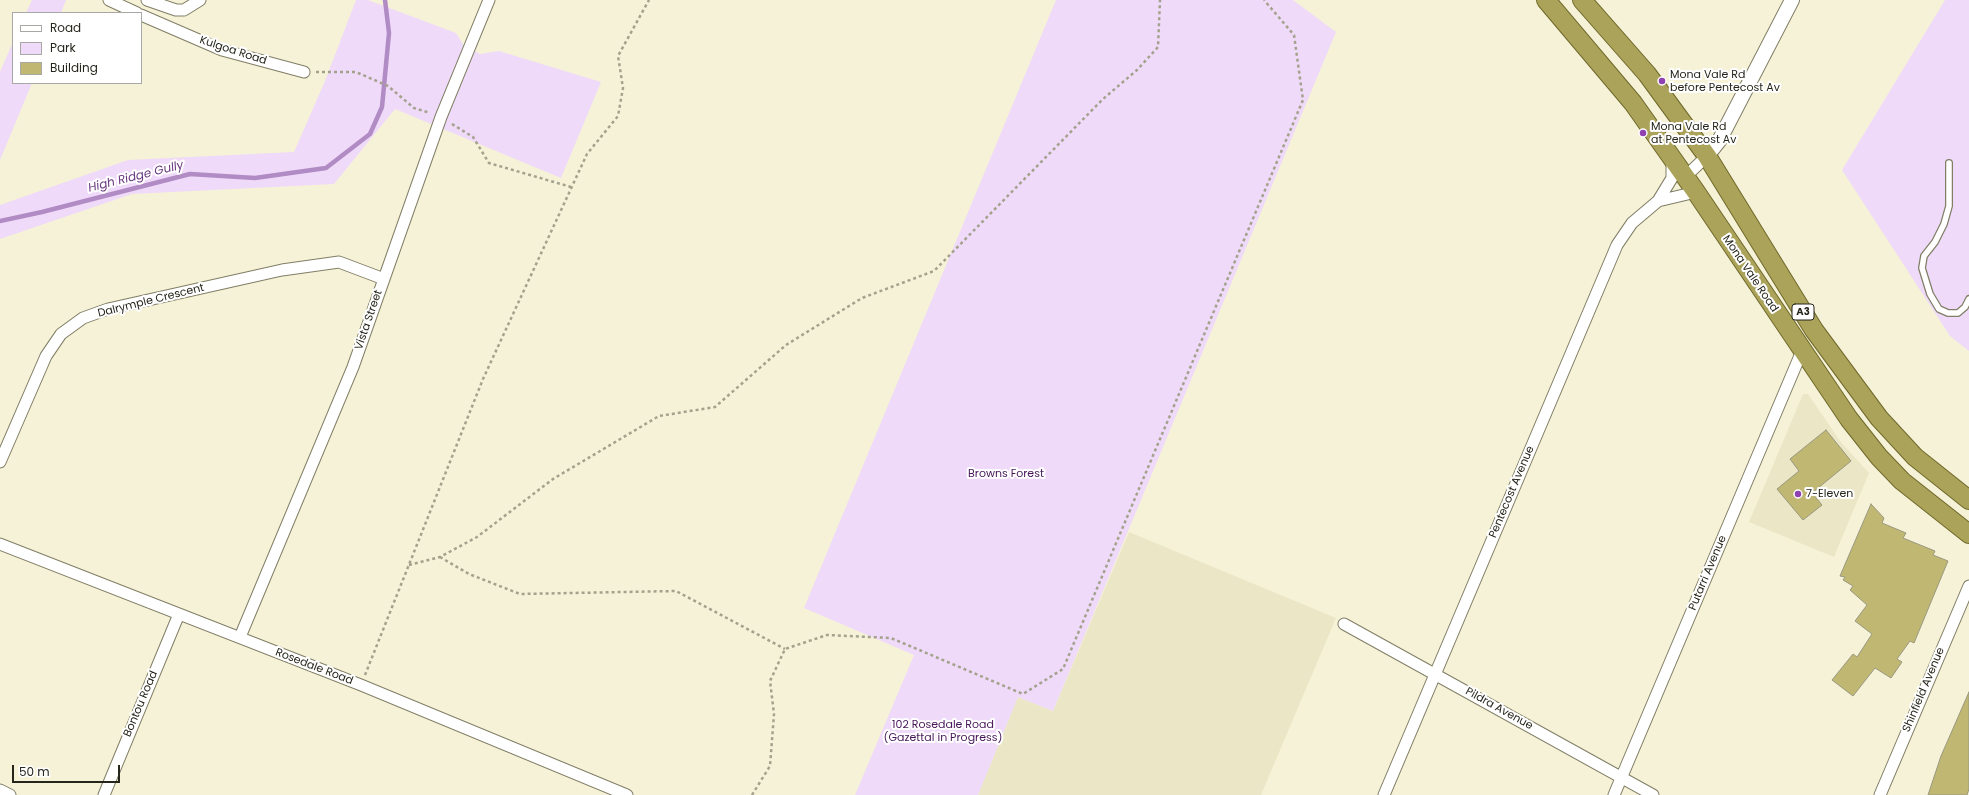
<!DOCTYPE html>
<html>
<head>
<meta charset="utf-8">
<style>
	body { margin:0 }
	#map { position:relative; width:1969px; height:795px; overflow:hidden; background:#f5f2d7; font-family:Poppins,sans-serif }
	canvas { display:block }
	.legend { position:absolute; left:12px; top:12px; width:130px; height:72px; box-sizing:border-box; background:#fff; border:1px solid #a8a8a4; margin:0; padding:5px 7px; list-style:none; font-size:12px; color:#26251b }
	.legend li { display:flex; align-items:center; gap:8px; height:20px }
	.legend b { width:20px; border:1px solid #a8a8a4 }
	.scale { position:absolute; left:12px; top:765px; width:108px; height:18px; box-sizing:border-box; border:2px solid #26251b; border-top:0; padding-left:5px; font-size:12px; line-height:14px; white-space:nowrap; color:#26251b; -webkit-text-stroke:3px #fff; paint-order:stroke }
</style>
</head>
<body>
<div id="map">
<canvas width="1969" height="795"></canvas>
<ul class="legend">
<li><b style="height:5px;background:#fff"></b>Road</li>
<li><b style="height:11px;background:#f0dafa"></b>Park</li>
<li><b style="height:11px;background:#bfb772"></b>Building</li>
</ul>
<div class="scale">50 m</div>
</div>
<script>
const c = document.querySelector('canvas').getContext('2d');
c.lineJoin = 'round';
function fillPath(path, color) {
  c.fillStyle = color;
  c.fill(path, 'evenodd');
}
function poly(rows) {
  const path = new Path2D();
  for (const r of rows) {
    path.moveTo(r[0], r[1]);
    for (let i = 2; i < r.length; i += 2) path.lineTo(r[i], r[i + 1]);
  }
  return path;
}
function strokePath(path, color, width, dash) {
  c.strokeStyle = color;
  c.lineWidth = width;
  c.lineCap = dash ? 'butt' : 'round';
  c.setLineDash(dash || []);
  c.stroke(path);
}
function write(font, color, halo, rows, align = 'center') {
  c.font = font + ' Poppins,sans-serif';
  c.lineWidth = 4;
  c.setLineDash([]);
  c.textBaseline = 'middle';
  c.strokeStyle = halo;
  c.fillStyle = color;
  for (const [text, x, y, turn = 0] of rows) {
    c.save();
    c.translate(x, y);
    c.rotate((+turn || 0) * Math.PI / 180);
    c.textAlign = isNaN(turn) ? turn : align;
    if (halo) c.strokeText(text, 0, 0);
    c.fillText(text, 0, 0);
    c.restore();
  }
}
const built = poly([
	[1803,394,1808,394,1840,441,1869,473,1834,557,1749,522],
	[1129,532,1336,618,1261,795,978,795,1018,697,1053,711]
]);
const green = poly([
	[32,0,66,0,61,13,26,13],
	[356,0,368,0,456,33,464,46,480,54,499,51,601,82,561,178,395,109,334,184,132,194,0,239,0,205,128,160,294,152,325,81],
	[1056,0,1293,0,1336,32,1053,711,1018,697,978,795,855,795,914,655,804,608],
	[1945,0,1969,0,1969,351,1950,336,1842,170],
	[13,42,13,83,32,83,0,160,0,72]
]);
const stream = poly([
	[0,221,42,212,190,174,255,178,326,168,370,134,382,107,389,33,385,0]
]);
const building = poly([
	[1826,430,1851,461,1812,493,1822,505,1803,520,1777,489,1799,471,1790,459,1826,430],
	[1871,504,1884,518,1882,523,1906,533,1903,538,1935,551,1933,555,1948,561,1914,643,1910,641,1897,659,1902,662,1891,678,1875,668,1853,696,1832,680,1853,654,1857,657,1872,634,1855,621,1867,605,1850,590,1853,586,1843,580,1845,577,1840,576,1871,504],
	[1969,692,1969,789,1967,795,1928,795,1941,756,1969,692]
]);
const path = poly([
	[316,72,356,72,388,86,414,108,430,113],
	[452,124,473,137,489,163,571,187],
	[440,557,469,574,520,594,676,591,785,649],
	[409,565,440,557,477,537,553,479,659,416,715,407,786,345,862,298,934,271,1103,99,1137,70,1158,47,1160,0],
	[365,675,483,379,587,154,618,116,623,88,618,56,649,0],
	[752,795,770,766,774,714,770,681,785,649,827,635,891,638,1023,694,1063,669,1303,100,1294,35,1264,0]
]);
const service = poly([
	[1949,163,1949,206,1944,224,1935,242,1924,256,1922,268,1930,294,1939,309,1948,313,1958,313,1965,307,1969,299]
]);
const minor = poly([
	[109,0,137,13],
	[147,0,176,10,184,10,200,0],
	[141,15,222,50,304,72],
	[1685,177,1707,156],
	[1658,201,1696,192],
	[0,462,46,356,61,334,83,318,108,309,282,270,339,262,384,279],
	[0,544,361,685,627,795],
	[1344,624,1653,795],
	[240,637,353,367,441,117,489,0],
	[0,790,10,795],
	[104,795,179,614],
	[1384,795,1617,245,1632,223,1658,201,1672,178,1672,160],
	[1614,795,1802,351],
	[1880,795,1969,586]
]);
const tertiary = poly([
	[1707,156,1719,141,1792,0]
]);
const trunk = poly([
	[1546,0,1633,103,1696,192,1849,419,1879,457,1902,481,1969,534],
	[1582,0,1647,74,1707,156,1814,330,1879,418,1915,457,1969,500]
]);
const markers = [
	[1662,81,4,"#9041b1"],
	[1643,133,4,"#9041b1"],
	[1798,494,4,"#9041b1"]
];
const shields = [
	[1803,312,22]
];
const shieldNames = [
	["A3",1803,312]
];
const streetNames = [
	["Kulgoa Road",233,51,18],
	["Mona Vale Road",1750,274,56],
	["Dalrymple Crescent",151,301,-14],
	["Vista Street",369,320,-71],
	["Pentecost Avenue",1512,492,-67],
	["Putarri Avenue",1708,573,-67],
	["Rosedale Road",314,667,21],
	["Shinfield Avenue",1924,690,-67],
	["Bontou Road",141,704,-67],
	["Pildra Avenue",1499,709,29]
];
const poiNames = [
	["Mona Vale Rd",1670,75],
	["before Pentecost Av",1670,88],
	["Mona Vale Rd",1651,127],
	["at Pentecost Av",1651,140],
	["7-Eleven",1806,494]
];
const parkNames = [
	["Browns Forest",1006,474],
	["102 Rosedale Road",943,725],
	["(Gazettal in Progress)",943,738]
];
const waterNames = [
	["High Ridge Gully",136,177,-14]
];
fillPath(built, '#ebe7c6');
fillPath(green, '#f0dafa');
strokePath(stream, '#b18bc3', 4.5);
fillPath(building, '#bfb772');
strokePath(building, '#9a987f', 1);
strokePath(service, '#817e66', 8);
strokePath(minor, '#817e66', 13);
strokePath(tertiary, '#817e66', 16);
strokePath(trunk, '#6f682a', 20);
strokePath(path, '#a4a28d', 2.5, [3, 3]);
strokePath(service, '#fff', 5.5);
strokePath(minor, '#fff', 11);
strokePath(tertiary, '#fff', 14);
strokePath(trunk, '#aca35b', 18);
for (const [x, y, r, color] of markers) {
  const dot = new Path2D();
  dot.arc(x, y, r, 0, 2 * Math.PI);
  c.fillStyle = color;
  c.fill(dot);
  strokePath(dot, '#fff', 1.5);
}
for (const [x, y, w] of shields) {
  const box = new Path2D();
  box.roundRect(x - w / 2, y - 8, w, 16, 3);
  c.fillStyle = '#fff';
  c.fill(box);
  strokePath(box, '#26251b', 1);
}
write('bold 10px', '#26251b', null, shieldNames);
write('11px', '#26251b', '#fff', streetNames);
write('11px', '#26251b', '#fff', poiNames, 'left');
write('11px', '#461659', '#fff', parkNames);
write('italic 12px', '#69397e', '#fff', waterNames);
</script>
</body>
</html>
